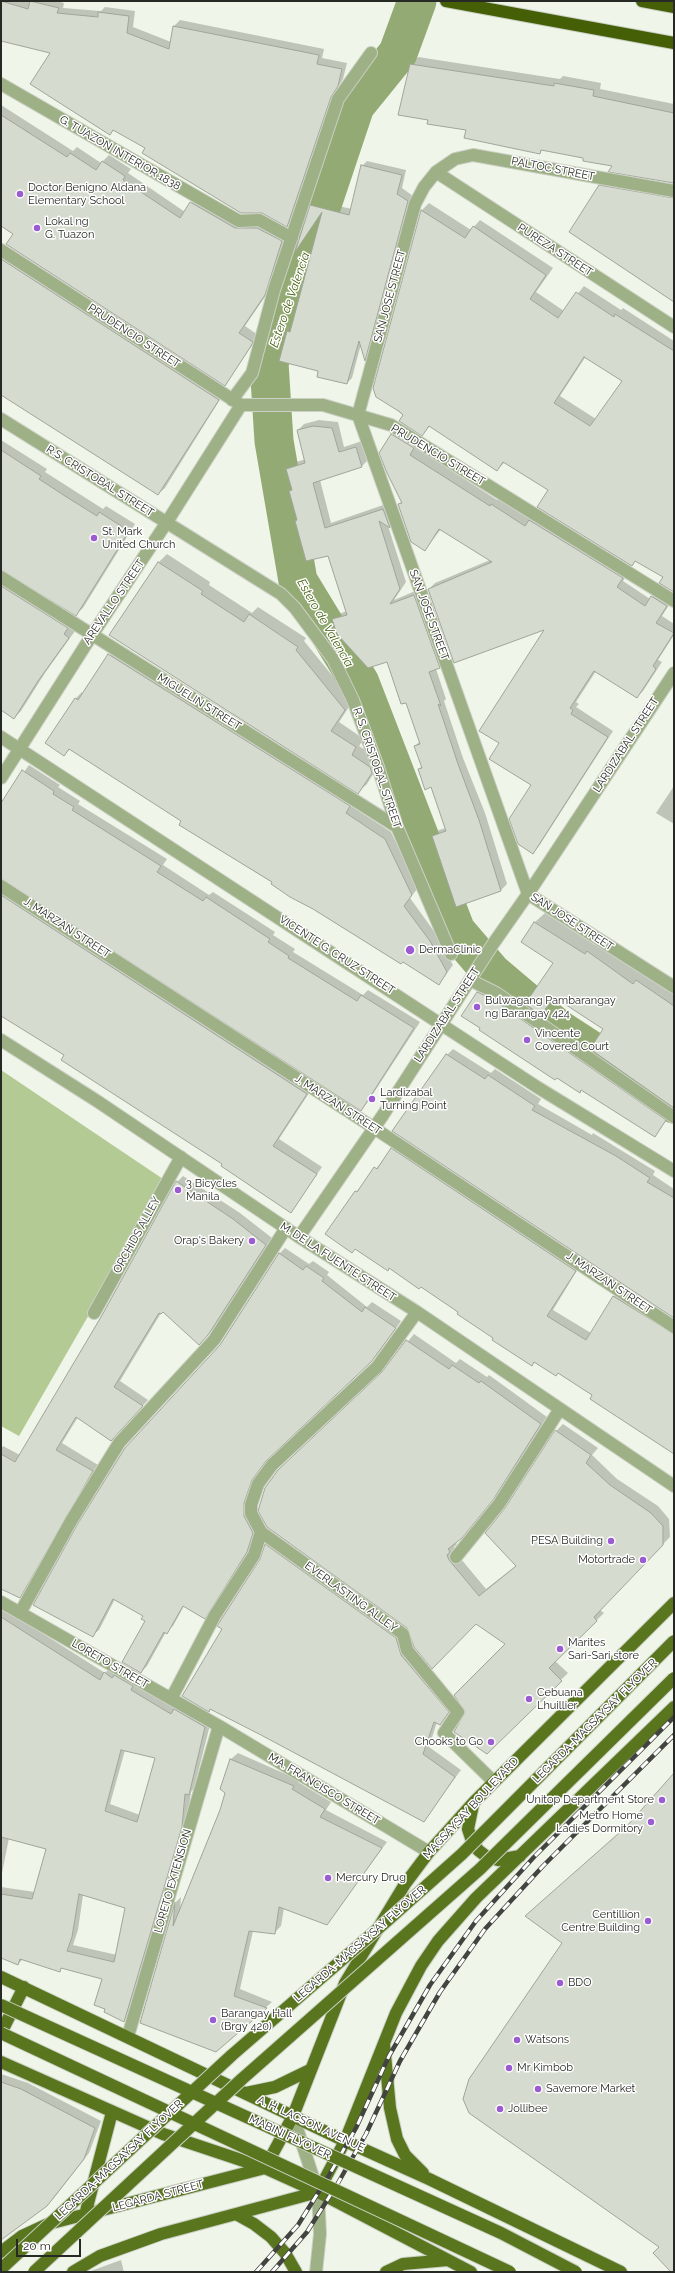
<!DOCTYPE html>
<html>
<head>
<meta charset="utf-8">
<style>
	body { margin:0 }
	#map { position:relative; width:675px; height:2273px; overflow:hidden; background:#eff5e8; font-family:Raleway,sans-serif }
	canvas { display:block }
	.frame { position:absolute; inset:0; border:2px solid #272924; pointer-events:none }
	.scale { position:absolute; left:16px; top:2239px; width:65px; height:18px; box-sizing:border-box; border:2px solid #272924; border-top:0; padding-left:5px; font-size:12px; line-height:14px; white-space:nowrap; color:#272924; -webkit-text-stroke:3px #fff; paint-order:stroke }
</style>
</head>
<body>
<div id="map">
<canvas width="675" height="2273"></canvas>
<div class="frame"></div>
<div class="scale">20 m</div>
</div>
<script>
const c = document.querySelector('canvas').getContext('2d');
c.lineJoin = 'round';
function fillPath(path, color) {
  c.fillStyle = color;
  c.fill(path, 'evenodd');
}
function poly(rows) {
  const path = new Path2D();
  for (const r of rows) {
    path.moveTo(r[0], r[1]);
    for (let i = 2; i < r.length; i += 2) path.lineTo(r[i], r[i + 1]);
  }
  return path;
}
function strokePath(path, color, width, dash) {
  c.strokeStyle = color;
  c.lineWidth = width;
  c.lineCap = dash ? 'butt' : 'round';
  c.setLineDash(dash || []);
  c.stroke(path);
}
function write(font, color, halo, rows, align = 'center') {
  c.font = font + ' Raleway,sans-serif';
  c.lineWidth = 3;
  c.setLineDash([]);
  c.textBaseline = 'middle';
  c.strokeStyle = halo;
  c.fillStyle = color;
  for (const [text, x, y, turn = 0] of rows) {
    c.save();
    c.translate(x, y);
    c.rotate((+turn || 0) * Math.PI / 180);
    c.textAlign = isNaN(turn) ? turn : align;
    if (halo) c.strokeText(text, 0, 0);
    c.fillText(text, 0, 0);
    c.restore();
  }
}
const green = poly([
	[1,1070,166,1181,19,1436,1,1426]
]);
const shadow = poly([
	[1,1,57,1,64,3,63,8,101,11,105,7,135,11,133,27,171,42,174,26,180,20,324,49,322,58,347,63,343,79,336,90,293,220,287,226,115,129,110,134,52,53,3,40,1,42],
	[418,57,560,79,563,76,601,83,600,89,674,104,674,182,585,157,542,150,540,153,429,119,411,65],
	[1,105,73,151,77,147,101,163,109,155,131,169,128,173,185,212,197,196,242,222,288,235,271,288,245,326,258,335,257,338,225,385,1,225],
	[367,161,406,170,402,188,413,196,370,355,365,359,361,344,352,378,347,383,320,371,288,332,292,328,323,211,297,248,311,206,316,201,352,209,362,166],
	[606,179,674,191,674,302,570,232,600,186],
	[429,203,471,230,480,220,553,268,536,292,564,311,584,286,621,310,623,308,674,341,674,591,664,577,636,560,632,565,549,490,505,462,497,470,430,426,422,434,374,388,422,210],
	[586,356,624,381,596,419,560,396],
	[1,255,224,393,165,488,158,494,1,394],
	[319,420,338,422,344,447,362,441,368,460,362,466,320,480,331,523,389,503,396,522,390,527,388,526,406,582,394,600,420,589,445,661,436,669,446,699,444,701,463,758,485,813,507,884,501,890,457,905,433,836,439,830,446,828,432,786,419,769,422,766,415,746,420,741,407,701,388,661,333,620,339,614,347,611,329,555,298,519,290,491,293,488,287,469,293,463,306,459,298,430,304,424],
	[398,428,420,442,416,448,497,500,498,499,531,519,536,514,629,572,623,581,650,599,658,590,673,599,662,616,674,624,674,635,658,660,662,662,643,691,637,697,596,671,576,702,579,704,576,707,613,731,539,846,533,853,532,785,500,743,547,628,429,589,435,583,490,560,441,529,425,550,399,504,402,501,380,453],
	[1,440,47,469,45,472,103,509,106,506,135,524,83,608,76,614,1,569],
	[167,554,210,582,209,585,252,613,258,607,306,638,304,641,353,701,339,722,364,739,359,746,378,758,380,763,367,784,358,792,111,635,159,562],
	[1,574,75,631,45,673,21,711,14,718,1,709],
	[115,648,356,799,351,806,391,832,418,888,410,898,436,934,453,965,439,984,403,961,401,963,180,825,183,820,70,749,64,755,75,699,82,692,83,693],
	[29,765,60,785,58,787,80,801,78,804,167,859,163,865,209,895,213,892,275,932,273,935,295,949,293,952,363,995,368,990,420,1022,367,1103,361,1110,1,877,1,805],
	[674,786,674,824,656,813],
	[1,882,313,1087,279,1139,322,1167,291,1212,65,1055,1,1015],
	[545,913,595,945,598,942,643,974,646,971,674,990,674,1106,604,1029,556,997,541,1014,554,962,522,941,535,922],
	[482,987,670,1115,659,1130,655,1135,477,992],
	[453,1049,491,1073,495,1069,541,1099,538,1104,592,1135,593,1133,655,1171,653,1175,674,1189,674,1317,447,1055],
	[398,1143,581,1264,553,1310,591,1333,614,1296,620,1290,674,1326,674,1453,559,1372,535,1361,532,1364,460,1311,356,1192],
	[183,1176,240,1213,272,1238,214,1328,205,1338,163,1311,161,1313,120,1381,148,1400,117,1434,78,1417,62,1443,98,1465,26,1591,19,1597,1,1587,1,1449,3,1446,20,1455,101,1317,177,1182],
	[285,1248,309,1264,313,1261,329,1272,327,1275,367,1307,372,1302,401,1321,377,1355,272,1454,258,1473,249,1498,258,1526,253,1545,210,1612,204,1618,184,1606,173,1626,166,1632,147,1666,141,1672,146,1621,145,1616,115,1599,99,1630,93,1635,220,1346,279,1254],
	[414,1334,456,1363,460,1359,487,1377,489,1375,547,1417,500,1491,469,1530,455,1542,457,1544,454,1547,456,1553,486,1589,517,1565,506,1509,556,1431,563,1424,598,1448,592,1455,617,1479,658,1506,669,1519,670,1537,600,1610,604,1613,555,1661,568,1673,487,1753,507,1644,476,1623,432,1667,384,1371],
	[272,1538,403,1632,407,1648,455,1705,440,1724,437,1722,429,1747,461,1770,423,1821,211,1708,209,1710,224,1629,261,1560,266,1545],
	[1,1607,105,1673,111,1667,211,1721,194,1788,191,1792,187,1820,130,2015,124,2021,103,1979,63,1967,59,1971,23,1959,18,1964,1,1957,1,1887,35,1892,47,1848,9,1838,1,1878],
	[125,1750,156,1757,140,1815,110,1804],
	[83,1895,126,1908,117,1955,73,1945,78,1930],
	[238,1753,299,1780,298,1782,331,1802,326,1810,387,1842,327,1924,284,1908,281,1926,274,1933,253,1931,240,1989,272,2002,216,2051,141,2022,176,1902,181,1897,180,1911,221,1810,226,1792,221,1789,231,1759],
	[1,2074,28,2083,101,2121,89,2153,54,2198,1,2239],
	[121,2260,124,2272,88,2272]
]);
const river = poly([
	[417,1,398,53,355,106,269,363,274,441,298,581,360,683,456,931,492,973,557,1028,674,1104]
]);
const building = poly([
	[1,1,28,9,30,1,59,8,57,13,98,17,98,12,129,16,127,33,169,49,173,26,319,55,317,64,342,69,338,86,331,97,287,227,262,213,241,213,142,153,145,148,113,130,110,135,30,84,50,53,1,41,1,1],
	[410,64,554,86,554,83,594,90,593,96,674,113,674,183,608,172,612,166,583,161,583,158,541,150,540,154,464,138,466,130,427,124,428,120,398,115,410,64],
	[1,115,67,157,70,153,96,170,102,161,125,176,123,180,180,218,190,202,235,228,257,228,282,241,265,295,239,333,253,342,251,346,225,386,6,244,13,234,1,226,1,115],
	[361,165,402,175,397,194,408,201,365,361,359,341,347,384,317,377,318,371,279,361,287,331,290,332,322,212,295,252,310,205,349,215,361,165],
	[599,185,674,198,674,302,569,232,599,185],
	[421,210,465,238,473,226,546,275,530,299,558,318,576,292,614,317,615,314,674,351,674,592,659,583,663,577,635,561,632,566,537,507,548,490,503,462,497,471,429,426,422,436,399,421,403,415,400,412,376,397,373,388,421,210],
	[584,357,622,381,590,426,554,403,584,357],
	[1,259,219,400,158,495,1,395,1,259],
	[313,426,332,428,339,452,356,447,362,467,313,483,325,528,383,509,390,528,379,521,400,589,390,604,414,595,440,668,429,672,441,706,438,704,458,764,479,820,501,891,456,907,432,836,446,831,431,787,425,790,418,769,422,768,414,746,420,744,406,703,401,704,387,662,368,668,337,634,332,619,347,615,328,556,306,561,295,521,297,520,289,491,292,490,286,469,305,463,297,430,313,426],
	[391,434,414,448,410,455,490,506,491,504,525,526,529,520,623,578,617,587,645,606,651,596,667,606,656,623,674,633,653,666,656,669,637,698,594,671,570,708,573,710,571,714,608,737,533,854,518,844,509,819,531,785,489,759,499,743,479,731,544,630,454,663,428,589,492,562,439,529,425,551,411,542,398,504,402,503,387,473,379,453,391,434],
	[1,450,41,476,39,479,65,496,97,516,99,512,129,531,76,616,1,570,1,450],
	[158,562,203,591,201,594,244,622,249,614,298,647,296,650,345,710,331,731,356,747,352,755,370,767,372,773,358,794,109,635,158,562],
	[1,586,68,628,64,634,69,638,38,681,14,719,1,710,1,586],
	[108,654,350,806,346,813,385,839,412,895,404,906,430,941,447,972,439,985,403,962,401,964,313,909,290,897,271,884,272,882,179,825,181,821,69,749,64,756,45,743,75,698,78,700,108,654],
	[22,770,54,791,53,794,74,807,72,810,161,866,157,872,203,901,206,897,270,939,268,942,289,956,288,958,357,1001,361,995,414,1028,361,1111,1,879,1,803,22,770],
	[1,895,307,1094,273,1146,317,1174,291,1213,221,1166,222,1164,61,1060,64,1055,1,1016,1,895],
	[534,922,585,954,587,951,633,984,636,980,674,1006,674,1108,590,1049,603,1029,554,997,541,1015,525,1004,553,963,521,942,534,922],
	[477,992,492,999,666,1120,655,1137,581,1090,580,1093,557,1078,555,1080,479,1030,480,1028,461,1016,477,992],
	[446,1054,485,1079,488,1075,535,1106,532,1110,616,1156,650,1178,647,1182,674,1198,674,1318,392,1131,446,1054],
	[391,1148,576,1271,547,1316,586,1340,613,1296,674,1334,674,1454,590,1399,592,1395,558,1373,556,1376,534,1362,532,1366,492,1340,493,1338,457,1314,458,1312,421,1287,419,1289,389,1268,388,1271,355,1249,352,1253,325,1234,355,1191,357,1192,374,1167,377,1169,391,1148],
	[176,1181,233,1219,266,1245,208,1335,199,1345,163,1312,161,1314,159,1313,114,1387,143,1406,111,1441,76,1417,56,1450,93,1471,20,1598,1,1589,1,1454,15,1462,101,1317,176,1181],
	[279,1253,303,1270,306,1266,324,1278,322,1281,362,1312,365,1307,396,1328,371,1362,266,1461,252,1480,244,1503,244,1516,253,1533,247,1552,205,1619,183,1606,167,1634,164,1632,141,1673,122,1662,145,1621,141,1619,143,1616,113,1599,93,1637,33,1605,77,1525,125,1448,220,1345,279,1253],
	[406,1340,449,1369,452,1365,479,1383,481,1381,541,1424,493,1500,462,1538,448,1549,450,1552,447,1555,449,1560,479,1596,516,1566,485,1533,505,1508,555,1430,591,1455,586,1463,610,1485,651,1513,663,1526,663,1545,594,1617,597,1621,549,1668,562,1681,487,1754,454,1732,465,1712,454,1695,505,1644,476,1624,432,1669,414,1647,407,1628,267,1527,258,1511,265,1488,278,1470,382,1372,406,1340],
	[265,1544,396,1638,401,1655,449,1712,440,1725,434,1722,423,1754,455,1777,424,1822,261,1735,210,1709,209,1712,182,1696,222,1629,217,1626,260,1559,265,1544],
	[1,1617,100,1680,104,1672,112,1678,114,1675,133,1686,131,1690,171,1714,174,1709,205,1727,189,1795,185,1794,182,1827,124,2022,104,2012,105,2009,94,2005,102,1979,61,1968,60,1972,20,1959,18,1965,1,1958,1,1894,32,1899,46,1849,1,1837,1,1617],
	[121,1750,155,1758,137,1822,105,1811,121,1750],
	[79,1894,125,1908,114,1962,67,1951,72,1937,79,1894],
	[230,1759,294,1786,292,1789,325,1809,320,1817,382,1848,327,1925,279,1907,275,1934,249,1931,234,1996,267,2008,216,2052,140,2023,175,1902,173,1926,220,1810,225,1793,220,1789,230,1759],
	[674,1773,674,2272,671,2272,653,2253,659,2247,469,2113,463,2099,469,2079,562,1943,525,1916,627,1826,674,1773],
	[1,2082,21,2089,95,2128,84,2159,47,2206,1,2240,1,2082]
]);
const minor = poly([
	[1,84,239,221,259,220,292,238],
	[436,172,674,327],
	[674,191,473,155,455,159,436,172,424,187,415,204,358,415,528,894,674,987],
	[1,250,241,405,323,405,391,425,674,601],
	[232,400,252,373,274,290,338,99,371,53],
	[1,419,281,594,295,608,333,659,353,700,378,767,397,827,451,954],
	[1,577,397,827],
	[1,737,537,1087,674,1171],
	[1,778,92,635,167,522,241,405],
	[1,886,374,1128,674,1327],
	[470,980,496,993,674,1117],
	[1,1040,97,1101,299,1237,417,1312,674,1486],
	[299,1237,383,1115,493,944,528,894,674,673],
	[94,1313,181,1157],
	[261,1532,403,1634,407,1650,458,1712,444,1733,494,1782],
	[456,1557,499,1504,560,1409],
	[1,1602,219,1726,429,1852],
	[20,1613,71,1521,119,1443,214,1340,286,1228],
	[171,1699,215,1615,254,1555,261,1532,251,1513,251,1505,258,1484,272,1465,377,1367,417,1312],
	[128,2036,219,1726],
	[293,2116,318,2192,320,2234,316,2272]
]);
const major = poly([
	[473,1805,468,1829,472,1841,478,1850,487,1857,498,1860,520,1856],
	[1,1977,345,2141,429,2179,621,2272],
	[1,2033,24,1987],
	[384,2044,390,2108,397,2139,405,2155,423,2173],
	[1,2062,163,2134,265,2168,318,2192,471,2272],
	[246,2093,275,2087,310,2070],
	[236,2214,254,2224,271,2237,285,2253,296,2272],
	[85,2215,112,2112],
	[1,2252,22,2236,48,2224,265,2168,293,2116,345,1983,405,1884,429,1852,474,1802,674,1603],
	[73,2272,100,2256,161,2234,318,2192,345,2141,396,2013,421,1966,438,1941,476,1898,674,1707],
	[386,2272,403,2264,448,2260]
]);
const highway = poly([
	[446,1,674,43],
	[642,1,674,7]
]);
const rail = poly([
	[256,2272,298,2225,328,2177,356,2128,389,2056,430,1985,476,1921,534,1857,674,1717],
	[272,2272,307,2232,338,2183,366,2134,400,2061,440,1992,485,1929,543,1866,674,1735]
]);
const majorBridge = poly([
	[1,2005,501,2233,576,2272],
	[1,2033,510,2272],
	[1,2269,232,2055,388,1920,462,1854,674,1641],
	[34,2272,242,2079,480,1869,674,1678]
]);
const markers = [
	[20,194,4,"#9b5cd2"],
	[37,228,4,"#9b5cd2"],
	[94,538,4,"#9b5cd2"],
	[410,950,5,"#9b5cd2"],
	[477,1007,4,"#9b5cd2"],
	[527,1040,4,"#9b5cd2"],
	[372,1099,4,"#9b5cd2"],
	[178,1190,4,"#9b5cd2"],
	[252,1241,4,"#9b5cd2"],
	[611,1541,4,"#9b5cd2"],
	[643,1560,4,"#9b5cd2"],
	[560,1649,4,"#9b5cd2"],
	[529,1699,4,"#9b5cd2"],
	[491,1742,4,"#9b5cd2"],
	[662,1800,4,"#9b5cd2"],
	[651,1822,4,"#9b5cd2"],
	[328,1878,4,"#9b5cd2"],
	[648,1921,4,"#9b5cd2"],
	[560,1983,4,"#9b5cd2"],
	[213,2020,4,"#9b5cd2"],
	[517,2040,4,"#9b5cd2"],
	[509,2068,4,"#9b5cd2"],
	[538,2089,4,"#9b5cd2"],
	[500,2109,4,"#9b5cd2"]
];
const streetNames = [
	["G. TUAZON INTERIOR 1838",120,153,30],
	["PALTOC STREET",553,169,11],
	["PUREZA STREET",555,250,33],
	["SAN JOSE STREET",390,296,-75],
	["PRUDENCIO STREET",134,336,33],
	["PRUDENCIO STREET",438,455,31],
	["R.S. CRISTOBAL STREET",100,481,32],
	["AREVALLO STREET",114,602,-56],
	["SAN JOSE STREET",429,615,70],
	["MIGUELIN STREET",199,702,32],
	["LARDIZABAL STREET",626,745,-57],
	["R. S. CRISTOBAL STREET",377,768,71],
	["SAN JOSE STREET",572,922,33],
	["J. MARZAN STREET",67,928,33],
	["VICENTE G. CRUZ STREET",337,955,33],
	["LARDIZABAL STREET",447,1015,-57],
	["J. MARZAN STREET",338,1105,33],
	["ORCHIDS ALLEY",137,1235,-61],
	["M. DE LA FUENTE STREET",338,1262,33],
	["J. MARZAN STREET",609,1283,34],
	["EVERLASTING ALLEY",351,1597,36],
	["LORETO STREET",110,1664,30],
	["LEGARDA-MAGSAYSAY FLYOVER",595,1721,-45],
	["MA. FRANCISCO STREET",324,1789,31],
	["MAGSAYSAY BOULEVARD",471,1808,-47],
	["LORETO EXTENSION",173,1881,-74],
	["LEGARDA-MAGSAYSAY FLYOVER",360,1944,-41],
	["A. H. LACSON AVENUE",311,2124,25],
	["MABINI FLYOVER",290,2137,25],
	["LEGARDA-MAGSAYSAY FLYOVER",119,2160,-43],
	["LEGARDA STREET",158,2196,-15]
];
const poiNames = [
	["Doctor Benigno Aldana",28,188],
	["Elementary School",28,201],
	["Lokal ng",45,222],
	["G. Tuazon",45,235],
	["St. Mark",102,532],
	["United Church",102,545],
	["DermaClinic",419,950],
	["Bulwagang Pambarangay",485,1001],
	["ng Barangay 424",485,1014],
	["Vincente",535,1034],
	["Covered Court",535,1047],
	["Lardizabal",380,1093],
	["Turning Point",380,1106],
	["3 Bicycles",186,1184],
	["Manila",186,1197],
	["Orap's Bakery",244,1241,"right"],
	["PESA Building",603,1541,"right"],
	["Motortrade",635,1560,"right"],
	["Marites",568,1643],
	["Sari-Sari store",568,1656],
	["Cebuana",537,1693],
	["Lhuillier",537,1706],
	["Chooks to Go",483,1742,"right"],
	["Unitop Department Store",654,1800,"right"],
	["Metro Home",643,1816,"right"],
	["Ladies Dormitory",643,1829,"right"],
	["Mercury Drug",336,1878],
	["Centillion",640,1915,"right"],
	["Centre Building",640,1928,"right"],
	["BDO",568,1983],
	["Barangay Hall",221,2014],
	["(Brgy 420)",221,2027],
	["Watsons",525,2040],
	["Mr Kimbob",517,2068],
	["Savemore Market",546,2089],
	["Jollibee",508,2109]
];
const waterNames = [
	["Estero de Valencia",290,300,-71],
	["Estero de Valencia",325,623,60]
];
fillPath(green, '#b3ca94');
fillPath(shadow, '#0003');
strokePath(river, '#94aa74', 39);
fillPath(building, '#d5dbce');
strokePath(building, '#a0a599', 1);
strokePath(minor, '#cbd0c5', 14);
strokePath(major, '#cbd0c5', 14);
strokePath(highway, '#cbd0c5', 14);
strokePath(minor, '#9eb085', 12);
strokePath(major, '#59761f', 12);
strokePath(highway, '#455f07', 12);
strokePath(rail, '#42453f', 4.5);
strokePath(rail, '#fff', 3, [9]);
strokePath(majorBridge, '#cbd0c5', 14, []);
strokePath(majorBridge, '#59761f', 12);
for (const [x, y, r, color] of markers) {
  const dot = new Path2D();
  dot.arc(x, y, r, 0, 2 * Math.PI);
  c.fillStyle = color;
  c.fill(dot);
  strokePath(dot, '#fff', 1.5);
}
write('11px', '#272924', '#fff', streetNames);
write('11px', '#272924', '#fff', poiNames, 'left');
write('italic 12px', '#45600c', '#fff', waterNames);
</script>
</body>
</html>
